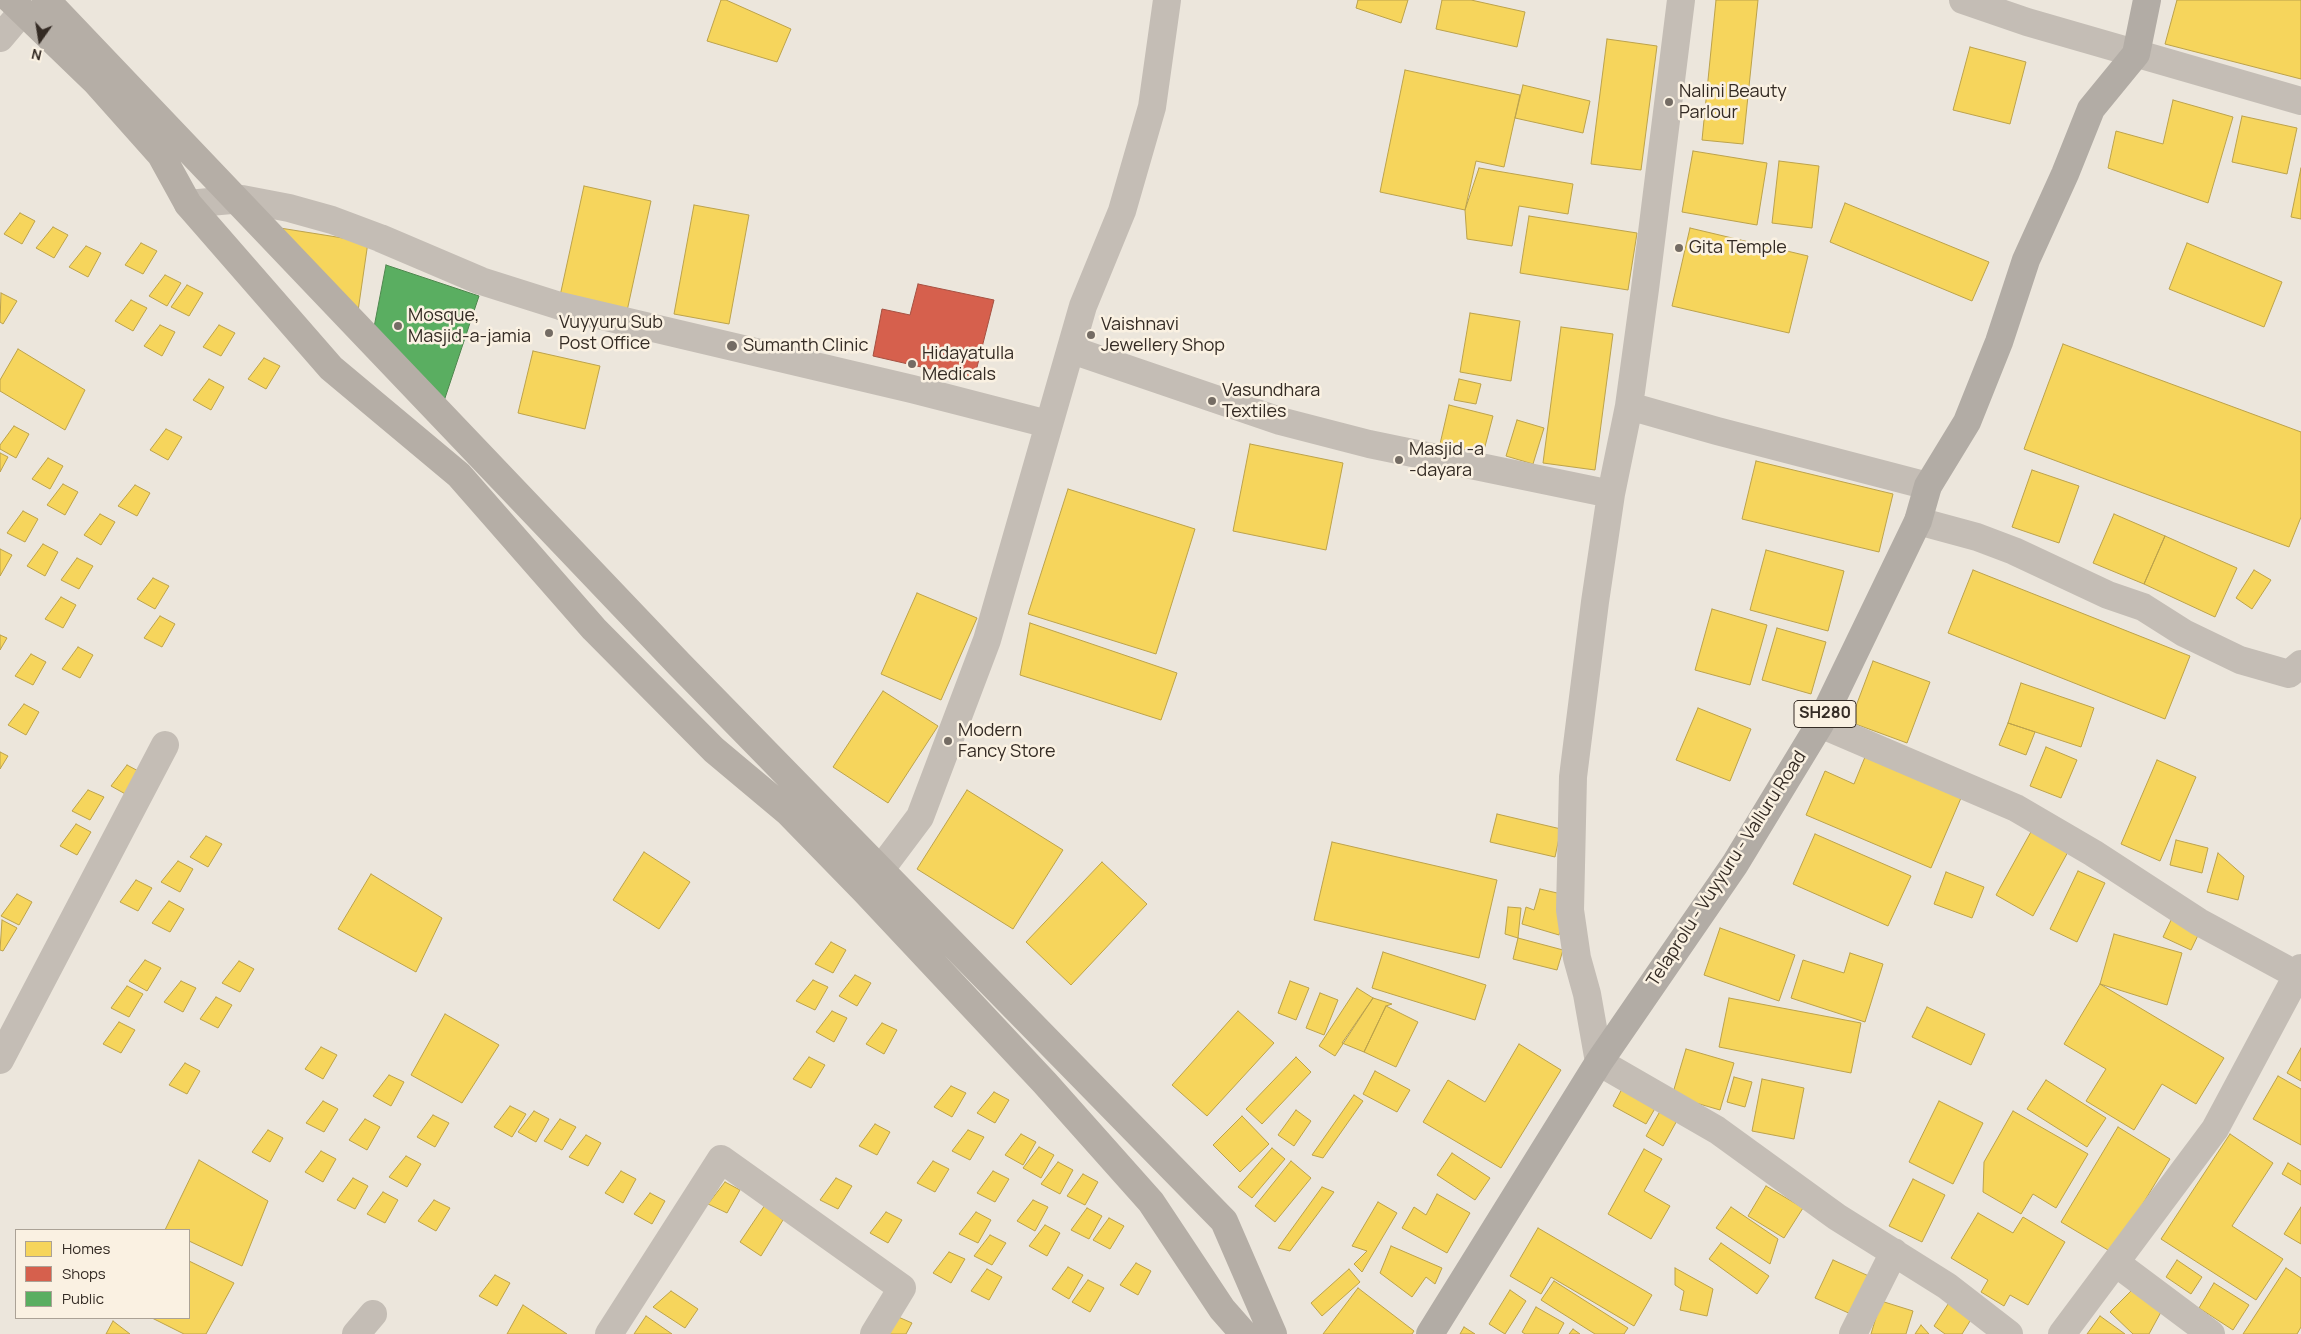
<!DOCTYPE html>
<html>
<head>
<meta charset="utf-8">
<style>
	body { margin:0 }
	#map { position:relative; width:2301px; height:1334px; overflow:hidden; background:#ece6dc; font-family:Manrope,sans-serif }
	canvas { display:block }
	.legend { position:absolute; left:15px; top:1229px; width:175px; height:90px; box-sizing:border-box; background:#faf1e2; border:1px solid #aba296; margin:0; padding:6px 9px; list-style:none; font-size:15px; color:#342b24 }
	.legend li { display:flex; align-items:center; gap:10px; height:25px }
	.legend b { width:25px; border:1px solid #aba296 }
	.north { position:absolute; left:15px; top:15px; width:50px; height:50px; -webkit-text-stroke:4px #faf1e2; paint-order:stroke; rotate:193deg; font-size:14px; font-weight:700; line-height:20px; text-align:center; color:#342b24 }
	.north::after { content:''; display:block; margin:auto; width:18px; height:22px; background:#342b24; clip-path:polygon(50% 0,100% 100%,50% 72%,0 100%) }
</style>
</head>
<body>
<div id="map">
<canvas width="2301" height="1334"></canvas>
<ul class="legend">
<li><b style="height:14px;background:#f6d55c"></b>Homes</li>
<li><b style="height:14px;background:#d6604d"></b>Shops</li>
<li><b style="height:14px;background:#5aae61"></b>Public</li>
</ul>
<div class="north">N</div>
</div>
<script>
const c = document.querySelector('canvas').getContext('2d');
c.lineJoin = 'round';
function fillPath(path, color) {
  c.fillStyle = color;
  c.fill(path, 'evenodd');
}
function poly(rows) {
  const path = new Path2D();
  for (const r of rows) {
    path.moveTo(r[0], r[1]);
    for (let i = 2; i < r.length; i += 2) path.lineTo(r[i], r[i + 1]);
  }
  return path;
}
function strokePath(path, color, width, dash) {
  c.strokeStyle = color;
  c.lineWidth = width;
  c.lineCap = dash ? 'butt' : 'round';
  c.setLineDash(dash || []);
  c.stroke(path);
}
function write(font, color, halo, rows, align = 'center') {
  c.font = font + ' Manrope,sans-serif';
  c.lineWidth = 5;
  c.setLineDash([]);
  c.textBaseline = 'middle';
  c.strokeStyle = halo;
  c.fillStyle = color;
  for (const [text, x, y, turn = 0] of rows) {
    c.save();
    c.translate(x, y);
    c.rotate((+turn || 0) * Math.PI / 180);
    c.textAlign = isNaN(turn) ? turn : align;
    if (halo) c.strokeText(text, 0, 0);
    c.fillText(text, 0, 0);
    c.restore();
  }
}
const homes = poly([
	[721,0,726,0,791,29,777,62,707,41,721,0],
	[1358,0,1408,0,1401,23,1356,8,1358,0],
	[1442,0,1471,0,1525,12,1517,47,1436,29,1442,0],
	[1716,0,1758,0,1743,144,1702,140,1716,0],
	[2177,0,2301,0,2301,79,2165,44,2177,0],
	[1607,39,1657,46,1641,170,1591,164,1607,39],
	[1970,47,2026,62,2010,124,1953,110,1970,47],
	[1405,70,1520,95,1504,167,1476,161,1465,210,1380,192,1405,70],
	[1523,85,1590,101,1583,133,1515,118,1523,85],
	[2173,100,2233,117,2208,203,2108,168,2116,131,2163,144,2173,100],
	[2242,116,2297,128,2287,174,2232,162,2242,116],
	[1693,151,1767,163,1757,225,1682,212,1693,151],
	[1779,161,1819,166,1812,228,1772,223,1779,161],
	[1479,168,1573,184,1568,214,1519,206,1512,246,1467,239,1465,210,1479,168],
	[2301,168,2301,219,2291,217,2301,168],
	[584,186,651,201,627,311,560,296,584,186],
	[1845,203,1989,262,1972,301,1830,242,1845,203],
	[694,205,749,215,729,324,674,314,694,205],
	[20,213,35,221,22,244,4,234,20,213],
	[1529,216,1637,233,1628,290,1520,273,1529,216],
	[53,227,68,235,54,258,36,248,53,227],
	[280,228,368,242,357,318,280,228],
	[1690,228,1808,256,1789,333,1672,306,1690,228],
	[141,243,157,251,143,274,125,265,141,243],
	[2187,243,2282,282,2264,327,2169,289,2187,243],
	[86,246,101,253,88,277,69,267,86,246],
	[165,275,181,283,167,306,149,296,165,275],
	[187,285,203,293,189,316,171,307,187,285],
	[1,293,17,301,3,324,0,322,1,293],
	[131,300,147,308,133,331,115,321,131,300],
	[1470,313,1520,321,1511,381,1460,372,1470,313],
	[160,325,175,332,162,356,144,346,160,325],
	[219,325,235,333,221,356,203,347,219,325],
	[1561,327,1613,334,1595,470,1543,463,1561,327],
	[2063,344,2301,432,2301,517,2289,547,2024,449,2063,344],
	[18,349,85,390,65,430,0,391,0,380,18,349],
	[533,351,600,366,585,429,518,413,533,351],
	[264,358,280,366,266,389,248,379,264,358],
	[209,379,224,387,211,410,193,400,209,379],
	[1459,379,1481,384,1476,404,1454,400,1459,379],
	[1449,405,1493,416,1483,454,1440,444,1449,405],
	[1517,420,1544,428,1533,464,1506,456,1517,420],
	[14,426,29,434,16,458,0,449,0,445,14,426],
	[166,429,182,437,168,460,150,450,166,429],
	[1250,444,1343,463,1326,550,1233,531,1250,444],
	[0,453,8,457,0,472,0,453],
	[48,458,63,466,50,489,32,479,48,458],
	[1756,461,1893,494,1879,552,1742,519,1756,461],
	[2032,470,2079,486,2059,543,2012,527,2032,470],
	[63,484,78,492,65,515,47,505,63,484],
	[135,485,150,493,137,516,118,506,135,485],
	[1068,489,1195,529,1156,654,1028,614,1068,489],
	[23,511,38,519,25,542,7,533,23,511],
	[100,514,115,522,101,545,84,535,100,514],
	[2114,514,2165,536,2144,584,2093,563,2114,514],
	[2165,536,2237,568,2215,617,2144,584,2165,536],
	[43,544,58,552,45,576,27,566,43,544],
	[0,549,12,555,0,576,0,549],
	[1766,550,1844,571,1828,631,1750,610,1766,550],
	[77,558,93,566,79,589,61,580,77,558],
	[1973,570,2190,656,2165,719,1948,633,1973,570],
	[2254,570,2271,580,2252,609,2236,598,2254,570],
	[153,578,169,586,155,609,137,599,153,578],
	[917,593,977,618,941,700,881,674,917,593],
	[61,597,76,605,63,628,45,619,61,597],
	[1712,609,1767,625,1750,685,1695,670,1712,609],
	[160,616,175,624,162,647,144,638,160,616],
	[1030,623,1177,673,1161,720,1020,675,1030,623],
	[1777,628,1826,642,1811,694,1762,680,1777,628],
	[0,635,7,638,0,650,0,635],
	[78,647,93,655,80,678,62,669,78,647],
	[31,654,46,662,33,685,15,676,31,654],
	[1873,661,1930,682,1907,743,1850,722,1873,661],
	[2021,683,2094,708,2081,747,2008,723,2021,683],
	[883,691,938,726,888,803,833,767,883,691],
	[24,704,39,712,26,735,8,725,24,704],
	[1698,708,1751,729,1730,781,1676,760,1698,708],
	[2008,723,2035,732,2026,755,1999,745,2008,723],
	[2046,747,2077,760,2061,798,2030,786,2046,747],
	[0,752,8,756,0,769,0,752],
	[1865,757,1961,798,1931,868,1806,815,1825,771,1854,784,1865,757],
	[2157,760,2196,777,2160,861,2121,844,2157,760],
	[127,765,142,773,129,796,111,786,127,765],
	[88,790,104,797,90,820,72,811,88,790],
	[967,790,1063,850,1013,929,917,869,967,790],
	[1497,814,1561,829,1555,857,1490,842,1497,814],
	[76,824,91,832,77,855,60,846,76,824],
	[2032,830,2069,850,2033,916,1996,895,2032,830],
	[1815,834,1911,876,1888,926,1793,884,1815,834],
	[206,836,222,844,208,867,190,857,206,836],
	[2176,840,2208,848,2202,873,2170,865,2176,840],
	[1332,842,1497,880,1479,958,1314,920,1332,842],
	[644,852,690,882,659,929,613,900,644,852],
	[2218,853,2244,876,2238,900,2207,892,2218,853],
	[178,861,193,869,180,892,161,882,178,861],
	[1102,862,1147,904,1071,985,1026,942,1102,862],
	[2078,871,2105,883,2077,942,2050,929,2078,871],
	[1946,872,1984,887,1972,918,1934,904,1946,872],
	[371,874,442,918,416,972,338,929,371,874],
	[136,880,152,888,138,911,120,902,136,880],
	[1540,889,1570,896,1559,935,1522,924,1526,907,1534,910,1540,889],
	[17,894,32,902,19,925,1,916,17,894],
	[169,901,184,909,170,932,152,923,169,901],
	[1508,907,1521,908,1518,938,1505,934,1508,907],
	[2173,916,2201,929,2191,950,2163,937,2173,916],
	[2,920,17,928,3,951,0,950,2,920],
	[1720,928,1795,955,1779,1001,1704,975,1720,928],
	[2114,934,2182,953,2167,1005,2100,984,2114,934],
	[1518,938,1563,950,1557,970,1513,959,1518,938],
	[831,942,846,950,833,973,815,964,831,942],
	[1383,952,1486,985,1475,1020,1372,988,1383,952],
	[1850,953,1883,964,1865,1022,1791,998,1803,960,1844,973,1850,953],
	[145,960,161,968,147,991,129,981,145,960],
	[239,961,254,969,240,992,222,983,239,961],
	[855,975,871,983,857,1006,839,996,855,975],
	[813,980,828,987,815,1010,796,1001,813,980],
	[181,981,196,988,183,1012,164,1002,181,981],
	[1290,981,1309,988,1296,1020,1278,1013,1290,981],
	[2100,984,2224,1058,2196,1104,2162,1084,2134,1130,2086,1101,2106,1069,2064,1044,2100,984],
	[127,986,143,994,129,1017,111,1008,127,986],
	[1357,988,1373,998,1335,1056,1319,1046,1357,988],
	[1320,993,1338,1000,1324,1035,1306,1028,1320,993],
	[216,997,232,1005,218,1028,200,1019,216,997],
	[1373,998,1392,1004,1386,1006,1364,1052,1342,1043,1373,998],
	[1729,998,1861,1023,1851,1073,1719,1047,1729,998],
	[1386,1006,1418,1022,1396,1067,1364,1052,1386,1006],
	[1927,1007,1985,1034,1971,1065,1912,1037,1927,1007],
	[832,1011,847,1018,834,1042,816,1032,832,1011],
	[1238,1011,1274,1043,1207,1116,1172,1085,1238,1011],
	[445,1014,499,1045,462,1103,411,1075,445,1014],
	[119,1022,135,1030,121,1053,103,1044,119,1022],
	[882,1023,897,1030,884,1054,866,1044,882,1023],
	[1519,1044,1561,1070,1501,1168,1423,1122,1448,1080,1485,1102,1519,1044],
	[321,1047,337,1055,323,1079,305,1069,321,1047],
	[2301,1048,2301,1081,2287,1073,2301,1048],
	[1686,1049,1734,1063,1720,1110,1672,1096,1686,1049],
	[809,1057,825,1065,811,1088,793,1079,809,1057],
	[1296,1057,1311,1072,1262,1124,1246,1109,1296,1057],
	[185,1063,200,1071,187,1094,169,1085,185,1063],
	[1375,1071,1410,1090,1397,1112,1363,1094,1375,1071],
	[389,1075,404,1082,391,1106,373,1096,389,1075],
	[2278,1076,2301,1089,2301,1145,2253,1119,2278,1076],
	[1734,1077,1752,1082,1745,1107,1727,1102,1734,1077],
	[1762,1079,1804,1088,1794,1139,1752,1131,1762,1079],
	[2046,1080,2106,1118,2087,1147,2027,1109,2046,1080],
	[951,1086,966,1093,952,1117,934,1107,951,1086],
	[1623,1087,1657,1105,1646,1124,1613,1106,1623,1087],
	[994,1092,1009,1100,995,1123,977,1113,994,1092],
	[1354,1095,1363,1101,1323,1158,1312,1155,1354,1095],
	[323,1101,338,1109,324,1132,306,1123,323,1101],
	[1939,1101,1983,1123,1953,1184,1909,1162,1939,1101],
	[510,1106,526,1114,512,1137,494,1127,510,1106],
	[1663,1106,1680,1115,1663,1146,1646,1136,1663,1106],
	[1296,1110,1311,1121,1294,1146,1278,1135,1296,1110],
	[534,1111,549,1119,536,1142,518,1132,534,1111],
	[2013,1111,2088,1154,2056,1208,2033,1194,2021,1214,1983,1192,1984,1162,2013,1111],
	[433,1115,449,1123,435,1147,417,1137,433,1115],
	[1242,1116,1269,1144,1240,1172,1213,1145,1242,1116],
	[365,1119,380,1127,367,1150,349,1140,365,1119],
	[560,1119,576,1127,562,1150,544,1141,560,1119],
	[875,1124,890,1132,877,1155,859,1146,875,1124],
	[2118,1127,2170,1159,2113,1253,2061,1222,2118,1127],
	[268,1130,283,1138,270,1162,252,1152,268,1130],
	[968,1130,984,1137,970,1160,952,1151,968,1130],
	[1021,1134,1036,1142,1023,1165,1005,1155,1021,1134],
	[2230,1134,2273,1163,2232,1226,2283,1259,2256,1300,2161,1239,2230,1134],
	[586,1135,601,1143,588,1166,569,1157,586,1135],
	[1039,1147,1054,1155,1041,1178,1023,1168,1039,1147],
	[1272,1148,1285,1159,1252,1198,1238,1187,1272,1148],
	[1644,1149,1662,1159,1644,1191,1670,1206,1651,1239,1608,1214,1644,1149],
	[321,1151,336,1159,323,1182,305,1172,321,1151],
	[1452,1153,1490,1178,1475,1200,1437,1175,1452,1153],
	[406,1156,421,1164,407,1187,389,1177,406,1156],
	[199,1160,268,1201,242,1266,189,1241,189,1230,165,1230,199,1160],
	[933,1161,949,1169,935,1192,917,1183,933,1161],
	[1291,1161,1311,1178,1275,1222,1255,1206,1291,1161],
	[1058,1162,1073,1170,1060,1194,1041,1184,1058,1162],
	[2288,1163,2301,1171,2301,1185,2282,1174,2288,1163],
	[621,1171,636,1179,623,1203,605,1193,621,1171],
	[993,1171,1009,1179,995,1202,977,1193,993,1171],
	[1083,1174,1098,1182,1085,1205,1067,1196,1083,1174],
	[353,1178,368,1186,355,1209,337,1200,353,1178],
	[836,1178,852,1186,838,1209,820,1200,836,1178],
	[1913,1179,1945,1195,1922,1242,1889,1226,1913,1179],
	[725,1182,740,1190,727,1213,708,1204,725,1182],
	[1766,1186,1803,1208,1784,1238,1748,1216,1766,1186],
	[1322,1187,1334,1192,1290,1251,1278,1248,1322,1187],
	[383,1192,398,1200,385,1223,367,1214,383,1192],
	[650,1193,665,1201,652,1224,634,1214,650,1193],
	[1437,1194,1470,1213,1447,1253,1402,1228,1414,1207,1426,1215,1437,1194],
	[434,1200,450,1208,436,1231,418,1221,434,1200],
	[1033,1200,1048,1207,1035,1231,1017,1221,1033,1200],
	[1378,1202,1397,1213,1362,1272,1354,1264,1367,1251,1352,1246,1378,1202],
	[765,1205,783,1220,761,1256,740,1242,765,1205],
	[1731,1207,1778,1239,1770,1264,1716,1228,1731,1207],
	[2301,1207,2301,1244,2284,1234,2301,1207],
	[1087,1208,1102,1216,1089,1239,1071,1230,1087,1208],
	[886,1212,902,1220,888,1243,870,1233,886,1212],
	[976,1212,991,1220,978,1243,959,1234,976,1212],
	[1978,1213,2013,1233,2023,1217,2065,1242,2028,1305,2010,1295,2004,1306,1981,1292,1988,1280,1951,1258,1978,1213],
	[1109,1218,1124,1226,1110,1249,1093,1240,1109,1218],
	[1045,1225,1060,1233,1047,1256,1029,1246,1045,1225],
	[1538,1228,1652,1295,1634,1326,1551,1277,1541,1294,1510,1276,1538,1228],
	[990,1235,1006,1243,992,1265,974,1256,990,1235],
	[1721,1243,1769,1276,1757,1294,1709,1259,1721,1243],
	[1391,1246,1442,1268,1435,1284,1426,1277,1412,1297,1380,1273,1391,1246],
	[949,1252,965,1259,951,1283,933,1273,949,1252],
	[1833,1260,1871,1277,1853,1315,1815,1298,1833,1260],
	[2177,1260,2202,1277,2191,1294,2166,1277,2177,1260],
	[189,1261,234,1283,206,1334,184,1334,152,1318,189,1318,189,1261],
	[1136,1263,1151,1271,1138,1295,1120,1285,1136,1263],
	[1068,1267,1083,1275,1069,1299,1052,1289,1068,1267],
	[1675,1268,1713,1289,1707,1316,1680,1310,1684,1291,1675,1285,1675,1268],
	[2286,1268,2301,1278,2301,1327,2297,1334,2243,1334,2286,1268],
	[987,1269,1002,1277,989,1300,971,1291,987,1269],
	[1349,1269,1360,1282,1322,1316,1311,1303,1349,1269],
	[495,1275,510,1283,497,1306,479,1296,495,1275],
	[1088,1280,1104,1288,1090,1312,1072,1302,1088,1280],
	[1554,1281,1628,1328,1624,1334,1595,1334,1541,1300,1554,1281],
	[2214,1283,2249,1305,2233,1330,2199,1308,2214,1283],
	[2135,1287,2161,1312,2149,1334,2133,1334,2110,1312,2135,1287],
	[1358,1288,1414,1331,1412,1334,1323,1334,1358,1288],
	[1510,1290,1526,1301,1505,1334,1489,1324,1510,1290],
	[671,1291,698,1309,685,1328,653,1307,671,1291],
	[1952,1298,1975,1313,1962,1334,1945,1334,1934,1326,1952,1298],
	[1881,1301,1913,1311,1906,1334,1871,1334,1881,1301],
	[523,1305,567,1334,507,1334,523,1305],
	[1536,1307,1564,1323,1558,1334,1525,1334,1522,1332,1536,1307],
	[646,1316,672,1334,634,1334,646,1316],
	[896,1316,912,1323,906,1334,882,1334,896,1316],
	[2100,1316,2125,1334,2087,1334,2100,1316],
	[113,1321,130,1334,106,1334,113,1321],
	[1921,1325,1929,1334,1915,1334,1921,1325],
	[1464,1327,1475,1334,1460,1334,1464,1327],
	[1573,1329,1580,1334,1569,1334,1573,1329]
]);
const shops = poly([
	[918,284,994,300,974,379,873,356,882,309,910,315,918,284]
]);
const public = poly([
	[386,265,479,296,441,410,371,343,386,265]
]);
const street = poly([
	[1681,0,1645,289,1629,406,1611,494,1595,602,1573,777,1570,910,1577,958,1587,994,1599,1062,1717,1130,1837,1217,1947,1286,2009,1334],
	[1963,0,2027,22,2301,101],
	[0,38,22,12],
	[188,204,242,199,289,208,332,220,380,238,481,281,560,306,912,389,1048,424],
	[1072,350,1280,421,1369,444,1611,494],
	[1629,406,1717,431,1928,486],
	[1918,521,1977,537,2014,551,2108,595,2143,607,2184,633,2240,660,2289,674,2301,664],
	[1820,724,2016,808,2093,853,2199,922,2297,975],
	[866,889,920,817,987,640,1083,306,1122,211,1152,107,1167,0],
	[0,1060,165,745],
	[2116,1263,2211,1334],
	[356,1334,373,1314],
	[609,1334,721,1159,902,1288,874,1334],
	[1853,1334,1894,1252],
	[2062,1334,2215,1129,2301,968]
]);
const secondary = poly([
	[11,0,96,82,161,155,188,204,331,368,459,475,594,629,714,750,788,812,865,891,1045,1083,1151,1202,1222,1309,1244,1334],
	[46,0,680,665,1224,1221,1273,1334]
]);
const primary = poly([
	[1430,1334,1599,1062,1735,864,1820,724,1918,521,1928,486,1967,422,1999,342,2026,260,2065,174,2091,109,2136,54,2147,0]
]);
const markers = [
	[1669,102,5,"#746c64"],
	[1679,248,5,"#746c64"],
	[398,326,5,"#746c64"],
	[549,333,5,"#746c64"],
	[1091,335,5,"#746c64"],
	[732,346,6,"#746c64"],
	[912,364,5,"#746c64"],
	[1212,401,5,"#746c64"],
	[1399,460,5,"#746c64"],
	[948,741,5,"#746c64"]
];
const shields = [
	[1825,714,62]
];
const shieldNames = [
	["SH280",1825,714]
];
const poiNames = [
	["Nalini Beauty",1679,92],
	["Parlour",1679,113],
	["Gita Temple",1689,248],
	["Mosque,",408,316],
	["Masjid-a-jamia",408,337],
	["Vuyyuru Sub",559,323],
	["Post Office",559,344],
	["Vaishnavi",1101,325],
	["Jewellery Shop",1101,346],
	["Sumanth Clinic",743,346],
	["Hidayatulla",922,354],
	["Medicals",922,375],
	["Vasundhara",1222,391],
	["Textiles",1222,412],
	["Masjid -a",1409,450],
	["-dayara",1409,471],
	["Modern",958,731],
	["Fancy Store",958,752]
];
const streetNames = [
	["Telaprolu - Vuyyuru - Valluru Road",1727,869,-57]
];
fillPath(homes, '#f6d55c');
strokePath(homes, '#bca24b', 1);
fillPath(shops, '#d6604d');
strokePath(shops, '#a55041', 1);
fillPath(public, '#5aae61');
strokePath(public, '#4f874f', 1);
strokePath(street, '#c4bdb5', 28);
strokePath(secondary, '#b5aea6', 28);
strokePath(primary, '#b2aca5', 28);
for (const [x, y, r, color] of markers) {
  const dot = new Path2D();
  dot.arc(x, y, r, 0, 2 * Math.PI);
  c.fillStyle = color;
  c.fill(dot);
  strokePath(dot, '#faf1e2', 2);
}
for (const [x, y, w] of shields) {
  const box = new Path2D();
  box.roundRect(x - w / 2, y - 13.5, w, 27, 4);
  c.fillStyle = '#faf1e2';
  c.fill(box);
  strokePath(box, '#342b24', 1);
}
write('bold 16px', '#342b24', null, shieldNames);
write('18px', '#342b24', '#faf1e2', poiNames, 'left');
write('18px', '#342b24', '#faf1e2', streetNames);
</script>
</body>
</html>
